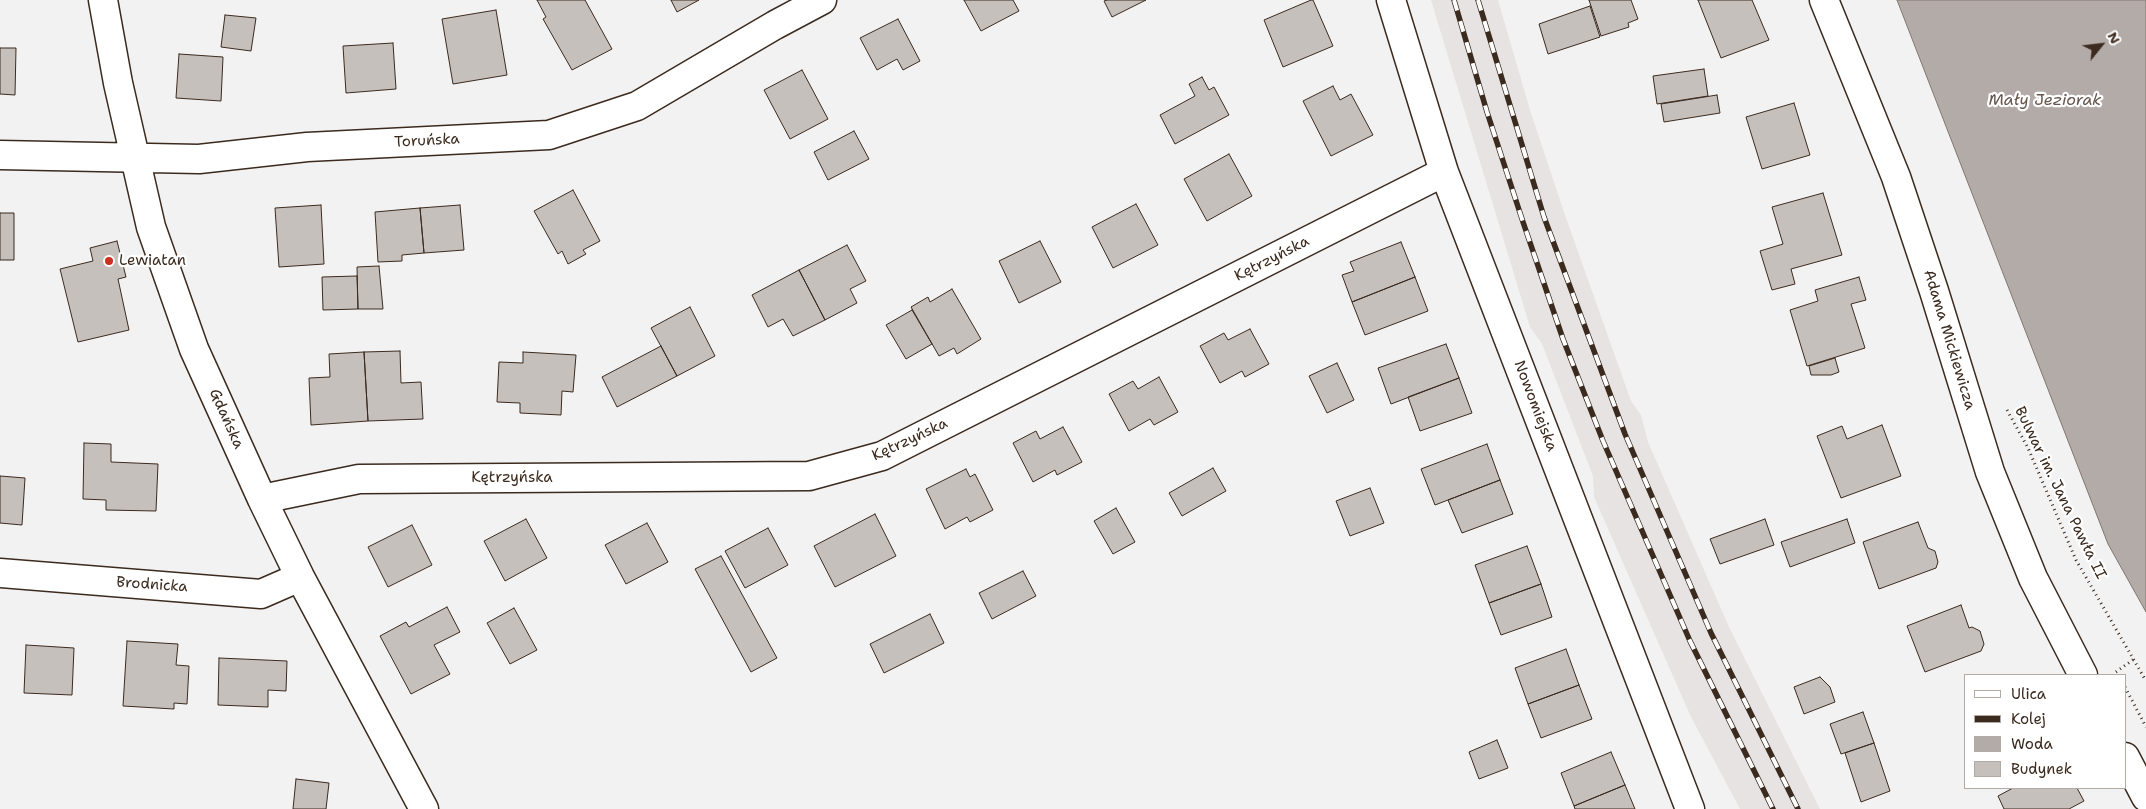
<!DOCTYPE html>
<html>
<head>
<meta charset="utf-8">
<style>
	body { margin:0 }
	#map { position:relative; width:2146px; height:809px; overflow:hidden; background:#f3f2f2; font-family:"Shantell Sans",sans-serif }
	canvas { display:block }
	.legend { position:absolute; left:1964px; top:674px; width:162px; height:115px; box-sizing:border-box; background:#fff; border:1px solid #b1aaa5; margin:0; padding:6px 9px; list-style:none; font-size:15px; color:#3b2a1e }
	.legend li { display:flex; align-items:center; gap:10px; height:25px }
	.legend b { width:25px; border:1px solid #b1aaa5 }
	.north { position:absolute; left:2076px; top:20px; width:50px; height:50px; -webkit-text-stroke:4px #fff; paint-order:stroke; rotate:61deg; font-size:14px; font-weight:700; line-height:20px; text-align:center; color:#3b2a1e }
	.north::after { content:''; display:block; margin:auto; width:18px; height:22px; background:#3b2a1e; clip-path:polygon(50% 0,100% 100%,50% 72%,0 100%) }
</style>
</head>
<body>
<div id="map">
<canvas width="2146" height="809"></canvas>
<ul class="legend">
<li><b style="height:6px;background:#fff"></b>Ulica</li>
<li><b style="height:6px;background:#3b2a1e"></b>Kolej</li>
<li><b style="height:14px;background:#b2aba7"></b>Woda</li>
<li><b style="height:14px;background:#c6c0bd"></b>Budynek</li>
</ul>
<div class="north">N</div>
</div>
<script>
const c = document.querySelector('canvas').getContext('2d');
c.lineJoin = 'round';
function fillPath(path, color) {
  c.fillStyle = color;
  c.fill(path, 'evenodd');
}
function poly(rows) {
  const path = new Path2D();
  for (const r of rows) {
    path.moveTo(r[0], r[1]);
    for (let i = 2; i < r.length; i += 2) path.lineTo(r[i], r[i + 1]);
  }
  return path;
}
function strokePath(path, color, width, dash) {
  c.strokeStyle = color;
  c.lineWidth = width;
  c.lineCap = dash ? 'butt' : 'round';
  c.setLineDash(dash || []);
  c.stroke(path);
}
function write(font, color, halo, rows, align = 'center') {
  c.font = font + ' "Shantell Sans",sans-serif';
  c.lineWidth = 4.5;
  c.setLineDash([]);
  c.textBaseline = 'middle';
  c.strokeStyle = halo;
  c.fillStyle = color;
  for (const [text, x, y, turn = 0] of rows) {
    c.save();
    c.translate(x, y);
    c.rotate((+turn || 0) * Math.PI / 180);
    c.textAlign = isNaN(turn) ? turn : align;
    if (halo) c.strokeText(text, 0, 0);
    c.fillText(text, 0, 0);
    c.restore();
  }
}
const built = poly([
	[1431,0,1498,0,1530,110,1565,215,1631,401,1641,415,1648,442,1729,627,1820,809,1740,809,1691,717,1594,497,1593,476,1542,344,1530,327]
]);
const water = poly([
	[1897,0,2146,0,2146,612,2108,544,1897,0]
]);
const building = poly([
	[537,0,585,0,612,49,572,70,543,19,546,17,537,0],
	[671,0,699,0,677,12,671,0],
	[964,0,1013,0,1019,11,981,31,964,0],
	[1107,0,1146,0,1112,17,1104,1,1107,0],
	[1311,0,1313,0,1333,46,1283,67,1264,20,1311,0],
	[1589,0,1631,0,1638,19,1628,23,1629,27,1601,36,1589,0],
	[1698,0,1752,0,1769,40,1721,58,1698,0],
	[1590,6,1600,37,1548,54,1539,24,1590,6],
	[496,10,507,75,453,84,442,19,496,10],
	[225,15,256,18,251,51,221,47,225,15],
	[898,19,920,61,903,70,897,59,877,70,860,38,898,19],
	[393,43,396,89,346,93,343,46,393,43],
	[0,48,16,48,15,95,0,94,0,48],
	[179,54,223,57,221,101,176,98,179,54],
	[1704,69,1708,96,1657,104,1653,76,1704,69],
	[802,70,828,119,790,139,764,90,802,70],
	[1202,77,1209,90,1214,87,1229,115,1175,144,1160,115,1195,96,1189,84,1202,77],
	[1333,86,1340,100,1351,94,1373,135,1331,156,1303,101,1333,86],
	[1717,95,1720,113,1664,122,1661,104,1717,95],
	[1794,103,1810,155,1762,169,1746,117,1794,103],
	[854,131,869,159,828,180,814,152,854,131],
	[1229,154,1252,196,1207,221,1184,179,1229,154],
	[573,190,600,241,583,250,586,254,568,264,562,251,558,254,534,211,573,190],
	[1823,193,1842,255,1791,269,1795,284,1772,290,1760,251,1783,244,1772,207,1823,193],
	[1136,204,1158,245,1113,268,1092,227,1136,204],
	[321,205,324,264,279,267,275,208,321,205],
	[460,205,464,250,424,253,420,208,460,205],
	[420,208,424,253,402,255,402,261,378,262,375,212,420,208],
	[0,213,14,213,14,260,0,260,0,213],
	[117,241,126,277,118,279,129,330,78,342,60,269,93,261,90,248,117,241],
	[1040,241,1061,282,1019,303,999,261,1040,241],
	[1401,242,1415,277,1352,302,1342,275,1354,271,1350,262,1401,242],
	[847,245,866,281,850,289,857,303,825,320,799,270,847,245],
	[379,266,383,309,358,309,357,267,379,266],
	[799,270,825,320,793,336,783,319,768,327,752,295,799,270],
	[357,276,358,309,323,310,322,277,357,276],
	[1415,277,1428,311,1365,335,1352,302,1415,277],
	[1859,277,1866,300,1851,304,1865,348,1807,366,1790,310,1818,301,1815,290,1859,277],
	[952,289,981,339,957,354,954,348,939,356,911,307,928,297,930,302,952,289],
	[690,307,715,356,677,376,651,328,690,307],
	[912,310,932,344,906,359,886,325,912,310],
	[1250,329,1269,364,1245,377,1242,371,1220,383,1200,346,1224,333,1228,340,1250,329],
	[1446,344,1459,378,1391,404,1378,368,1446,344],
	[661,346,677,376,617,407,602,377,661,346],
	[400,351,401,383,421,382,423,419,368,421,364,352,400,351],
	[364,352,368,421,311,425,309,378,330,377,329,354,364,352],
	[523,352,576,355,573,392,562,391,561,415,520,413,520,403,497,402,499,362,523,363,523,352],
	[1835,358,1839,372,1831,375,1811,375,1809,366,1835,358],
	[1337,363,1354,400,1327,413,1309,376,1337,363],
	[1159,377,1178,412,1154,425,1150,419,1129,431,1109,394,1133,381,1138,389,1159,377],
	[1459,378,1472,413,1420,431,1408,397,1459,378],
	[1882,425,1901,476,1841,498,1817,436,1842,426,1847,439,1882,425],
	[1063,427,1082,462,1057,475,1055,470,1033,482,1013,443,1036,431,1040,439,1063,427],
	[84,443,111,444,111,462,158,464,156,511,106,510,106,500,83,499,84,443],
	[1487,444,1500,480,1435,505,1421,469,1487,444],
	[1213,468,1226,491,1182,516,1169,493,1213,468],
	[966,469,970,477,975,474,993,510,970,522,967,517,945,529,926,489,966,469],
	[0,476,25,478,22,525,0,523,0,476],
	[1500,480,1513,514,1462,533,1448,500,1500,480],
	[1370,488,1384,523,1350,536,1336,501,1370,488],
	[1116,508,1135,542,1113,554,1094,521,1116,508],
	[875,514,896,556,835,587,814,546,875,514],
	[526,519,547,558,505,581,484,541,526,519],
	[1765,519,1774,545,1720,564,1710,539,1765,519],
	[1847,519,1855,543,1790,567,1781,542,1847,519],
	[1918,522,1928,548,1935,551,1938,562,1936,568,1879,589,1863,542,1918,522],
	[647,523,668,562,626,584,605,545,647,523],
	[412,525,432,565,388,587,368,547,412,525],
	[768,528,788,565,745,588,725,551,768,528],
	[1527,546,1541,584,1489,603,1475,565,1527,546],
	[721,556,777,658,751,672,695,569,721,556],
	[1023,571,1036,596,992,619,979,593,1023,571],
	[1541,584,1552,617,1501,635,1489,603,1541,584],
	[1961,605,1969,628,1972,627,1980,631,1984,644,1981,651,1925,672,1907,626,1961,605],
	[447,607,460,632,434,645,450,674,411,694,380,636,406,622,409,627,447,607],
	[514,608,537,650,510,664,487,623,514,608],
	[930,614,944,643,884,673,870,644,930,614],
	[127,641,178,644,176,665,189,666,187,704,174,703,174,709,123,706,127,641],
	[26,645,74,648,72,695,24,693,26,645],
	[1566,649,1579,685,1528,704,1515,668,1566,649],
	[219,658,287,661,286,691,268,690,268,707,218,705,219,658],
	[1820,677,1830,687,1835,702,1804,714,1794,687,1820,677],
	[1579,685,1592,719,1541,738,1528,704,1579,685],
	[1863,712,1874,743,1841,754,1830,724,1863,712],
	[1497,740,1508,768,1479,779,1469,752,1497,740],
	[1874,743,1890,791,1861,802,1845,753,1874,743],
	[1611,752,1625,785,1574,806,1561,773,1611,752],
	[296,779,329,783,326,809,293,809,296,779],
	[1625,785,1635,809,1575,809,1574,806,1625,785],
	[2013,788,2077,788,2084,801,2069,809,2004,809,1998,796,2013,788]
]);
const path = poly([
	[2007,410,2028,448,2076,560,2146,681],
	[2116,672,2134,659],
	[2125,687,2146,727]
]);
const minor = poly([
	[103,0,118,83,151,227,194,349,262,499,300,577,424,809],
	[1391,0,1444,172,1690,809],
	[0,155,199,159,307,147,549,135,637,106,775,25,822,0],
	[262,499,359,479,809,476,882,456,1444,172],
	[0,573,261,594,300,577]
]);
const tertiary = poly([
	[1824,0,1896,177,1934,291,1990,472,2033,578,2083,675],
	[2125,757,2146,797]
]);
const rail = poly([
	[1454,0,1487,112,1523,222,1563,339,1603,441,1690,641,1773,809],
	[1478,0,1544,217,1625,434,1711,633,1798,809]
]);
const markers = [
	[109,261,5,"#c8321e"]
];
const streetNames = [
	["Toruńska",427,141,-3],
	["Kętrzyńska",1272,259,-27],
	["Adama Mickiewicza",1949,340,73],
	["Nowomiejska",1535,406,69],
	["Gdańska",226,419,66],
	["Kętrzyńska",910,440,-25],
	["Kętrzyńska",512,478],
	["Bulwar im. Jana Pawła II",2060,493,64],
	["Brodnicka",152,585,4]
];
const poiNames = [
	["Lewiatan",119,261]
];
const waterNames = [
	["Mały Jeziorak",2045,101]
];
fillPath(built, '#e6e3e2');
fillPath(water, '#b2aba7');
strokePath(water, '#827770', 1);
fillPath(building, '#c6c0bd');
strokePath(building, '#3b2a1e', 1);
strokePath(minor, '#3b2a1e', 31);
strokePath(tertiary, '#3b2a1e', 31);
strokePath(path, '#3b2a1e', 3, [1, 4]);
strokePath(minor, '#fff', 28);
strokePath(tertiary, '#fff', 28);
strokePath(rail, '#3b2a1e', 5.5);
strokePath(rail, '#fff', 4, [11]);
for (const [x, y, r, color] of markers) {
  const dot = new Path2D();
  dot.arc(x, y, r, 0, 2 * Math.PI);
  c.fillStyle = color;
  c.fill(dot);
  strokePath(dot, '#fff', 2);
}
write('15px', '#3b2a1e', '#fff', streetNames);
write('15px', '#3b2a1e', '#fff', poiNames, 'left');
write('italic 16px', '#65574e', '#fff', waterNames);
</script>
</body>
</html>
